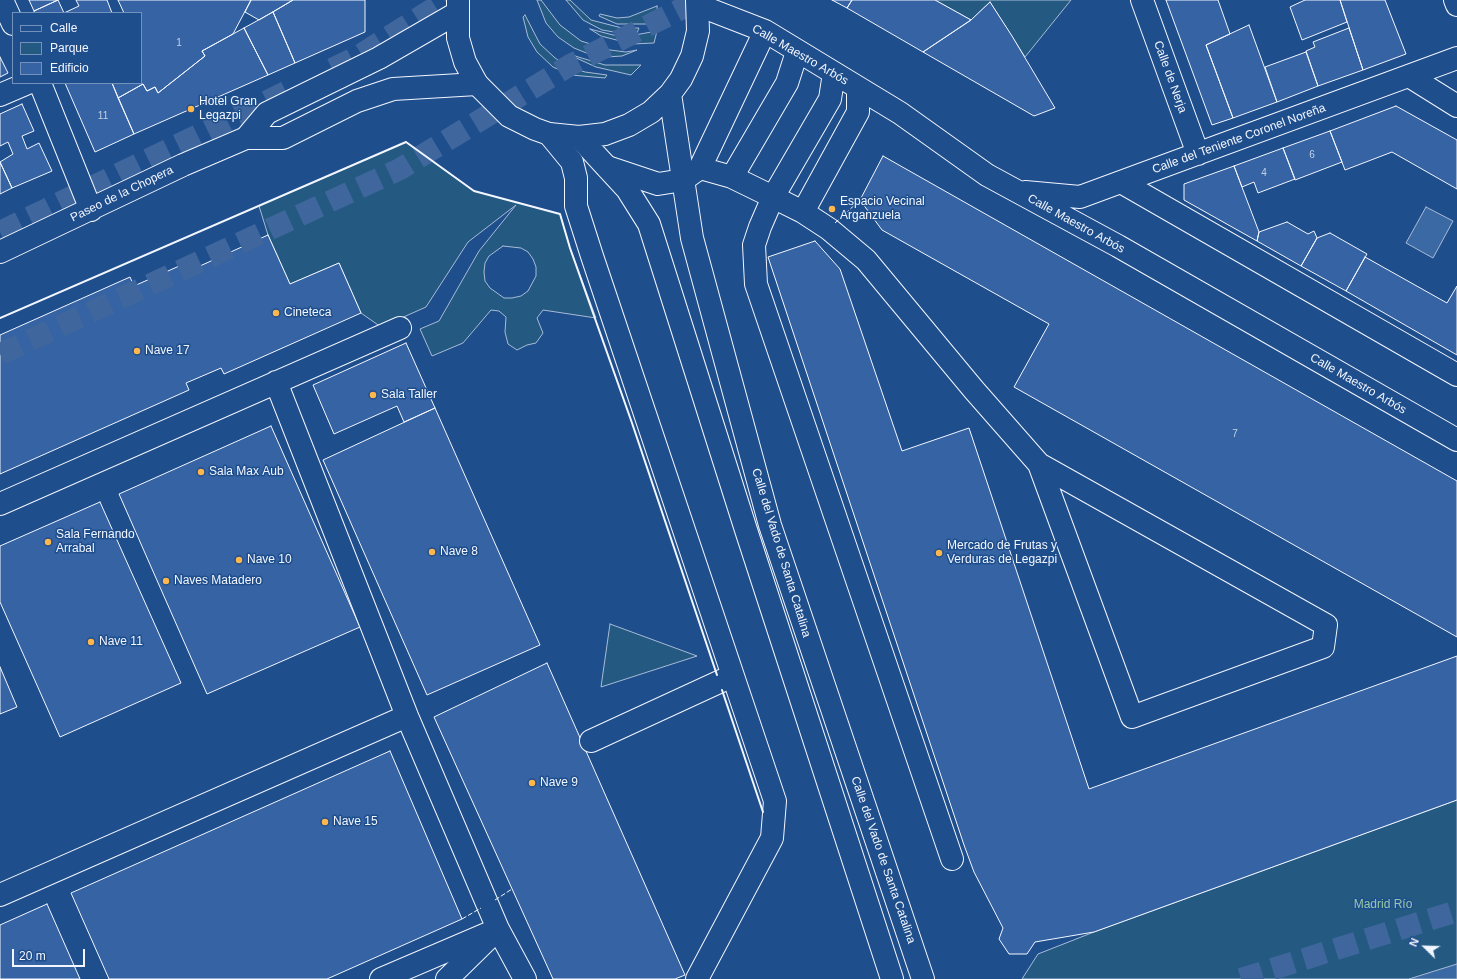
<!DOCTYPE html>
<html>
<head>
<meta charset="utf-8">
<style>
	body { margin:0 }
	#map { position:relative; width:1457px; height:979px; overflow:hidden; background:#1f4e8c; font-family:Arial,sans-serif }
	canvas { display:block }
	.legend { position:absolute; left:12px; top:12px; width:130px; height:72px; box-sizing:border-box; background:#1f4e8c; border:1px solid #7391ba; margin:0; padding:5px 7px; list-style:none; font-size:12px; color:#f2f6ff }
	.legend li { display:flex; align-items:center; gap:8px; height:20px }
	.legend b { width:20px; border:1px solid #7391ba }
	.north { position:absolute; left:1405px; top:927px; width:40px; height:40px; -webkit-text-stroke:3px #1f4e8c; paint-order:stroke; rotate:293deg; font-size:11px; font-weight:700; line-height:16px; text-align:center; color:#f2f6ff }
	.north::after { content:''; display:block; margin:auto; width:14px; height:18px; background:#f2f6ff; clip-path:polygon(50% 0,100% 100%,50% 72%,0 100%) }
	.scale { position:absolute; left:12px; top:949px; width:73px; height:18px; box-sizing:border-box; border:2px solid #f2f6ff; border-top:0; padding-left:5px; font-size:12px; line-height:14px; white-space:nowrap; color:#f2f6ff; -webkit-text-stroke:3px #1f4e8c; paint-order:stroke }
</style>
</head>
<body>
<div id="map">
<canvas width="1457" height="979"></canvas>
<ul class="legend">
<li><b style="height:5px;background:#1f4e8c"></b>Calle</li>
<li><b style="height:11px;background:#245a82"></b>Parque</li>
<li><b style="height:11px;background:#3563a3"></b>Edificio</li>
</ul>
<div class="north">N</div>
<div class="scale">20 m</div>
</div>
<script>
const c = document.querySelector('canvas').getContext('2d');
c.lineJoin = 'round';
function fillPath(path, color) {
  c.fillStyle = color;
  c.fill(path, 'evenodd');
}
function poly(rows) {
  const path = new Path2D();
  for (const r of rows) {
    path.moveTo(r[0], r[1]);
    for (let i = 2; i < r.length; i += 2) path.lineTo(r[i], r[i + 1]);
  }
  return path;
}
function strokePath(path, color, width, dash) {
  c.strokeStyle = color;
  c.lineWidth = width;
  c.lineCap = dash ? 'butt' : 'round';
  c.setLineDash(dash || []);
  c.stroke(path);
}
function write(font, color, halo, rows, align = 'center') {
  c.font = font + ' Arial,sans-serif';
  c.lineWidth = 3;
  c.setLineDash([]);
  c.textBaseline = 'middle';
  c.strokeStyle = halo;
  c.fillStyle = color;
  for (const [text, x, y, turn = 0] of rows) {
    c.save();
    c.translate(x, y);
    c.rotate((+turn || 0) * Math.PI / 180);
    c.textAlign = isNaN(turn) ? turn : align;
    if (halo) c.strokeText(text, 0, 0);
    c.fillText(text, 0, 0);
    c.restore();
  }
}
const green = poly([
	[537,0,541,0,560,25,581,41,610,50,626,52,637,50,622,56,606,57,594,56,574,48,558,37,546,23,537,0],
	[566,0,570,0,591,20,622,28,639,28,637,33,620,33,602,30,583,20,566,0],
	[935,0,1071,0,1025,57,990,2,971,20,935,0],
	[657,6,658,19,646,24,617,24,599,16,600,14,617,18,629,17,657,6],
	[525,15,540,44,554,57,564,65,585,72,607,75,605,78,571,75,553,67,537,52,528,37,523,17,525,15],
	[590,29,613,35,629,36,657,31,654,43,632,44,601,36,590,29],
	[575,56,605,65,641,65,631,75,596,67,574,57,575,56],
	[406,142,474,191,560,214,570,248,596,318,543,310,537,318,543,333,536,343,527,345,517,350,508,344,505,332,506,317,499,311,491,310,463,343,432,356,420,329,439,321,479,251,516,205,468,242,426,307,381,327,361,313,339,263,290,284,268,235,259,206,406,142],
	[503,246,521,248,528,252,533,259,536,267,536,276,528,291,521,296,512,298,504,298,490,288,485,281,484,272,485,263,489,256,503,246],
	[610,624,697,656,601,687,610,624],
	[1457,800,1457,979,1022,979,1038,954,1094,932,1457,800]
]);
const water = poly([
	[1426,207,1453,221,1433,258,1406,243,1426,207],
	[1457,964,1457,979,1409,979,1457,964]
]);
const building = poly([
	[29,0,58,0,34,11,29,0],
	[58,0,64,13,79,6,76,0,107,0,112,13,34,13,34,11,58,0],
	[118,0,251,0,233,34,202,51,205,56,158,93,155,87,147,91,143,84,118,98,112,83,141,83,141,13,124,13,118,0],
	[251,0,293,0,259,20,245,12,251,0],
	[293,0,365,0,365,32,295,63,273,12,293,0],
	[832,0,852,0,847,8,832,0],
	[852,0,935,0,971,20,923,52,847,8,852,0],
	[1166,0,1218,0,1230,34,1206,45,1233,118,1212,125,1166,0],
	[1305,0,1340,0,1347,22,1302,40,1290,7,1305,0],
	[1340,0,1385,0,1406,54,1363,70,1340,0],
	[990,2,1012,36,1055,108,1034,116,923,52,971,20,990,2],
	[273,12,295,63,268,75,244,28,273,12],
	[1249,25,1277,102,1233,118,1206,45,1249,25],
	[244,28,268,75,134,134,118,98,143,84,147,91,155,87,158,93,205,56,202,51,244,28],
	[1349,28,1363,70,1318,86,1306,51,1315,47,1313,42,1349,28],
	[1306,52,1318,86,1277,102,1265,67,1306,52],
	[0,57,8,73,0,77,0,57],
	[65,83,112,83,134,134,95,152,65,83],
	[22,104,34,131,22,136,27,149,39,143,52,171,12,188,0,162,13,154,8,142,0,146,0,114,22,104],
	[1396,106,1457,140,1457,189,1392,152,1345,170,1330,131,1396,106],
	[1330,131,1342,162,1295,180,1283,148,1330,131],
	[1283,148,1295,179,1258,193,1254,182,1242,187,1234,166,1283,148],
	[883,156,1457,481,1457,637,1014,387,1049,324,882,230,860,200,883,156],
	[0,162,12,188,0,194,0,162],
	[1234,166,1259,232,1257,241,1184,200,1184,184,1234,166],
	[1287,222,1308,234,1314,231,1317,238,1301,266,1257,241,1259,232,1287,222],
	[1330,233,1367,254,1346,291,1301,266,1317,238,1330,233],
	[268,235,290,284,339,263,361,313,224,374,221,368,186,383,189,390,0,474,0,335,130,277,134,286,186,263,189,271,268,235],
	[815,241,840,269,902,451,969,428,1089,789,1457,656,1457,800,1094,932,1035,942,1027,954,1009,954,999,939,1003,928,974,872,964,845,768,257,815,241],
	[1365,257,1447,303,1457,286,1457,355,1346,291,1365,257],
	[406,343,435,408,404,422,397,406,334,434,313,385,406,343],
	[435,408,540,645,427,695,323,460,435,408],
	[271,426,360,627,207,694,119,494,271,426],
	[100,502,181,683,60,737,0,602,0,546,100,502],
	[547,663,685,975,675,979,553,979,434,717,547,663],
	[0,667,17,707,0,714,0,667],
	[390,751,462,919,327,979,109,979,71,893,390,751],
	[47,904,80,979,0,979,0,925,47,904]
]);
const highwayTunnel = poly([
	[332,69,357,57,447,0],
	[0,232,286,92],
	[0,354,400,169,572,64,699,0],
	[1241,979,1457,911]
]);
const minor = poly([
	[2,0,13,24],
	[1142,0,1198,154],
	[1455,0,1457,5],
	[698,5,765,31,900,113,987,175,1118,246,1457,440],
	[834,73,830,99,773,197,760,227,754,245,756,284,952,859],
	[1409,76,1457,106],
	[40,83,91,210],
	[0,95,28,83],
	[549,134,572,162,576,178,576,206,592,256,775,801,772,838,697,979],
	[246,138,267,113,379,58,457,13],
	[607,167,658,184,683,180,700,168,765,31],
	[700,168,732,177,773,197,803,212,829,229,866,260,974,390,1039,464,1326,625,1323,647,1132,717,1039,464],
	[732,177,787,83,797,52],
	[1121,182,1457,375],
	[1025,192,1080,197,1457,58],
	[803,212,858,112,858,88],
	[0,252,183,165,246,138,283,138,357,101,393,89,477,84],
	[276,382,407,716,498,929,447,979],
	[0,504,400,328],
	[591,741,732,676],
	[0,895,407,716],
	[381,979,498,929,525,979]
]);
const major = poly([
	[458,0,458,38,465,62,477,84,509,116,535,129,549,134,579,137,605,134,629,125,651,112,670,94,681,79,692,56,698,31,697,0],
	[670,94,692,238,770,525,923,979],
	[579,137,627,189,649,224,746,530,892,979]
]);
const fence = poly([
	[835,223,860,200],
	[495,900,512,889],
	[462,919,481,908]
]);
const wall = poly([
	[0,318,406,142,474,191,560,214,570,248,632,423,717,675],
	[722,690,763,812]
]);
const markers = [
	[191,109,4,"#ffb74d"],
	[832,209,4,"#ffb74d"],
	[276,313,4,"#ffb74d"],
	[137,351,4,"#ffb74d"],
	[373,395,4,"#ffb74d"],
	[201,472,4,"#ffb74d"],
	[48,542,4,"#ffb74d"],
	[432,552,4,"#ffb74d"],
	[939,553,4,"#ffb74d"],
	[239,560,4,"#ffb74d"],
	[166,581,4,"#ffb74d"],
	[91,642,4,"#ffb74d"],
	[532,783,4,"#ffb74d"],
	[325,822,4,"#ffb74d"]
];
const numberNames = [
	["1",179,43],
	["11",103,116],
	["6",1312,155],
	["4",1264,173],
	["7",1235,434]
];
const streetNames = [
	["Calle Maestro Arbós",800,55,30],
	["Calle de Nerja",1170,77,70],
	["Calle del Teniente Coronel Noreña",1239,139,-20],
	["Paseo de la Chopera",122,194,-26],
	["Calle Maestro Arbós",1076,224,29],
	["Calle Maestro Arbós",1358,384,30],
	["Calle del Vado de Santa Catalina",781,553,73],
	["Calle del Vado de Santa Catalina",883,860,71]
];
const poiNames = [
	["Hotel Gran",199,102],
	["Legazpi",199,116],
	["Espacio Vecinal",840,202],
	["Arganzuela",840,216],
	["Cineteca",284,313],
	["Nave 17",145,351],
	["Sala Taller",381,395],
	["Sala Max Aub",209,472],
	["Sala Fernando",56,535],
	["Arrabal",56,549],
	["Mercado de Frutas y",947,546],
	["Verduras de Legazpi",947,560],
	["Nave 8",440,552],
	["Nave 10",247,560],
	["Naves Matadero",174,581],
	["Nave 11",99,642],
	["Nave 9",540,783],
	["Nave 15",333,822]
];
const parkNames = [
	["Madrid Río",1383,905]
];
fillPath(green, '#245a82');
strokePath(green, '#a8bbd7', 1);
fillPath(water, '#3b69a3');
strokePath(water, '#a8bbd7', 1);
fillPath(building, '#3563a3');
strokePath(building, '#f2f6ff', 1);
strokePath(highwayTunnel, '#3f679d', 22, [22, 11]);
strokePath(minor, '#f2f6ff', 24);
strokePath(major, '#f2f6ff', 24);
strokePath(minor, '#1f4e8c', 22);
strokePath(major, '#1f4e8c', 22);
strokePath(fence, '#f2f6ff', 1, [5, 2]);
strokePath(wall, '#f2f6ff', 2);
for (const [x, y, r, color] of markers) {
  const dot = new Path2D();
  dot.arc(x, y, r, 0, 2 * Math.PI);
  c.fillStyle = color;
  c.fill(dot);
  strokePath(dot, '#1f4e8c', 1.5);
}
write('10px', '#c3d1e8', null, numberNames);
write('12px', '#f2f6ff', '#1f4e8c', streetNames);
write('12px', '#f2f6ff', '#1f4e8c', poiNames, 'left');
write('12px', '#97c8a6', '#1f4e8c', parkNames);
</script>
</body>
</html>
